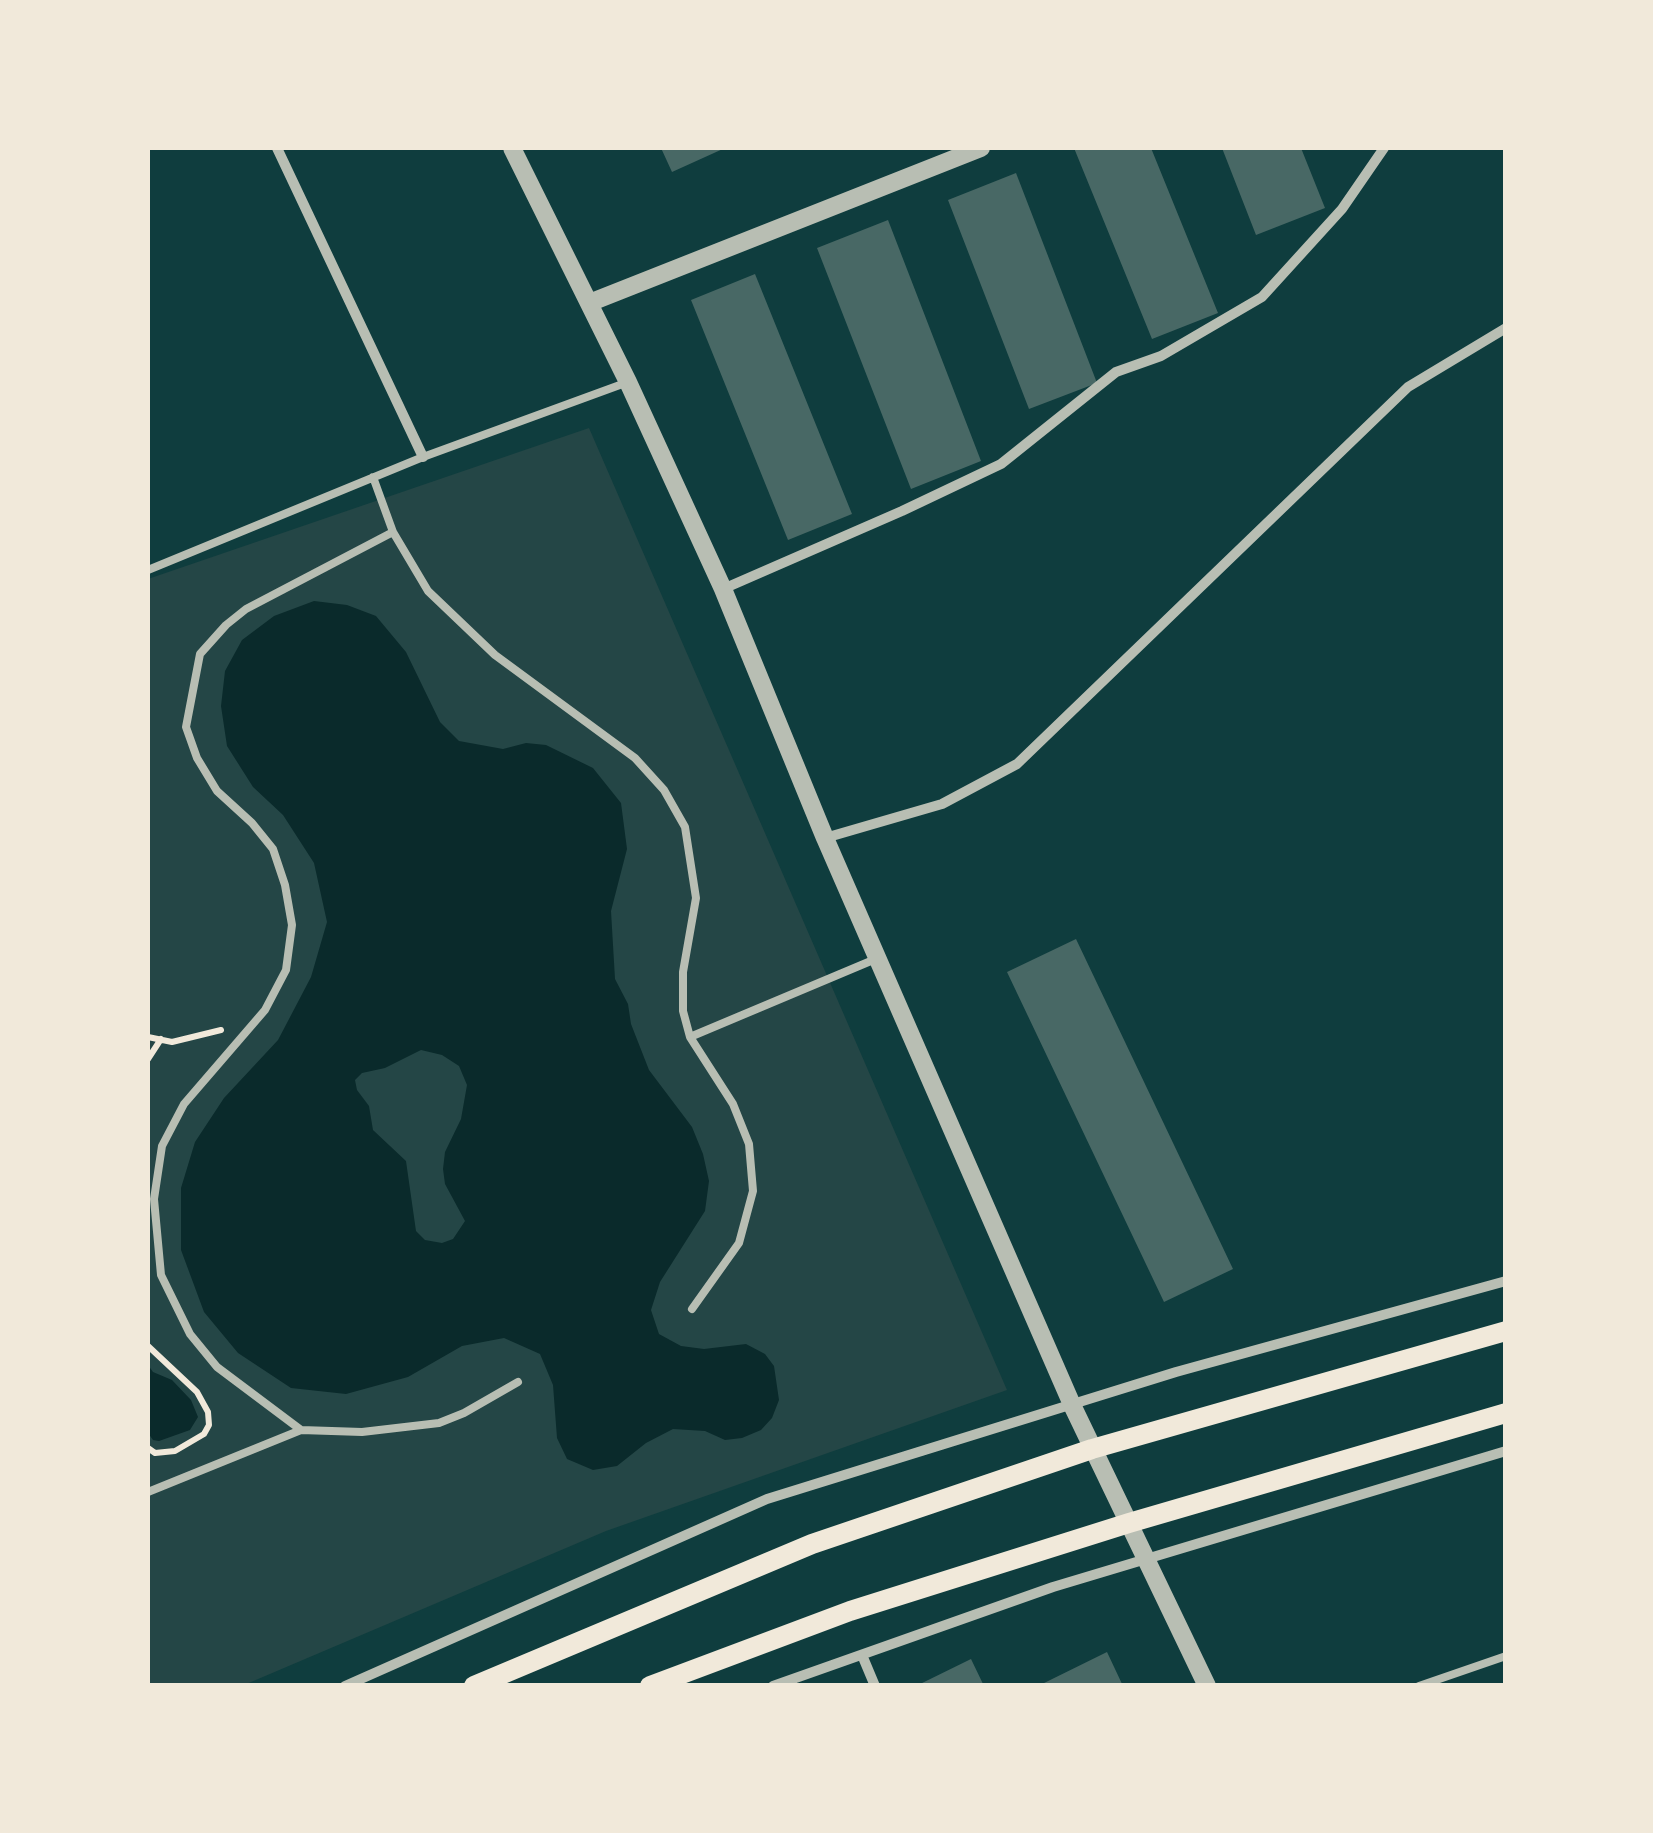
<!DOCTYPE html>
<html>
<head>
<meta charset="utf-8">
<style>
	body { margin:0 }
	#map { position:relative; width:1653px; height:1833px; overflow:hidden; background:#0f3d3e; font-family:"Crimson Pro",serif }
	canvas { display:block }
	.frame { position:absolute; inset:0; border:150px solid #f1e9da; pointer-events:none }
</style>
</head>
<body>
<div id="map">
<canvas width="1653" height="1833"></canvas>
<div class="frame"></div>
</div>
<script>
const c = document.querySelector('canvas').getContext('2d');
c.lineJoin = 'round';
function fillPath(path, color) {
  c.fillStyle = color;
  c.fill(path, 'evenodd');
}
function poly(rows) {
  const path = new Path2D();
  for (const r of rows) {
    path.moveTo(r[0], r[1]);
    for (let i = 2; i < r.length; i += 2) path.lineTo(r[i], r[i + 1]);
  }
  return path;
}
function strokePath(path, color, width, dash) {
  c.strokeStyle = color;
  c.lineWidth = width;
  c.lineCap = dash ? 'butt' : 'round';
  c.setLineDash(dash || []);
  c.stroke(path);
}
const green = poly([
	[589,428,1007,1390,606,1531,244,1685,148,1685,148,579]
]);
const water = poly([
	[314,601,347,605,376,616,406,652,440,722,459,741,503,749,526,743,546,745,593,768,621,803,627,849,611,911,615,979,628,1004,631,1024,649,1070,692,1127,703,1154,709,1181,705,1211,660,1282,651,1310,659,1334,681,1346,704,1349,746,1344,765,1354,774,1366,779,1400,772,1418,761,1430,742,1438,725,1440,705,1431,673,1429,646,1443,617,1466,593,1470,567,1459,557,1438,553,1385,540,1354,504,1338,462,1346,408,1377,346,1394,291,1388,238,1353,204,1312,181,1250,181,1188,195,1142,224,1098,278,1040,311,977,327,922,314,863,283,815,253,787,227,746,221,706,225,671,242,640,274,616],
	[421,1050,442,1055,459,1066,467,1085,461,1119,445,1152,443,1169,445,1184,465,1221,453,1239,442,1243,425,1240,416,1231,406,1161,373,1130,369,1106,357,1090,355,1080,362,1073,385,1068],
	[148,1365,153,1372,172,1380,191,1400,198,1417,190,1430,159,1441,153,1440,148,1433]
]);
const building = poly([
	[661,148,725,148,672,172],
	[1074,148,1151,148,1218,313,1152,339],
	[1222,148,1301,148,1325,208,1256,235],
	[1016,173,1097,383,1029,409,948,200],
	[888,220,981,461,911,489,817,248],
	[755,274,852,514,788,540,691,300],
	[1076,939,1233,1269,1164,1302,1007,972],
	[1107,1652,1123,1686,1038,1686],
	[971,1659,984,1686,916,1686]
]);
const path = poly([
	[148,1037,172,1042,221,1030],
	[148,1059,161,1039],
	[148,1346,197,1392,208,1412,209,1425,204,1434,175,1451,155,1453,148,1448]
]);
const service = poly([
	[373,477,393,532,428,591,495,655,635,758,664,790,685,827,696,898,683,972,683,1011,690,1037,733,1104,749,1144,753,1191,739,1243,692,1309],
	[148,570,423,457,628,382],
	[690,1037,878,958],
	[301,1430,217,1367,190,1334,161,1275,154,1199,162,1146,184,1104,265,1010,286,970,292,925,285,885,273,849,252,823,217,791,197,758,186,727,200,654,226,625,246,609,393,532],
	[148,1492,301,1430,362,1432,439,1423,464,1413,518,1382],
	[1419,1686,1506,1656]
]);
const minor = poly([
	[277,148,423,457],
	[723,589,902,511,1001,464,1116,372,1161,356,1262,297,1342,209,1384,148],
	[825,838,942,804,1017,764,1408,387,1506,328],
	[862,1655,875,1686],
	[345,1686,767,1499,1176,1372,1506,1281],
	[773,1686,1053,1587,1506,1451]
]);
const tertiary = poly([
	[512,148,628,382,723,589,825,838,1073,1407,1207,1686],
	[589,303,981,148]
]);
const secondary = poly([
	[474,1686,812,1544,1092,1449,1506,1331],
	[650,1686,850,1611,1129,1523,1506,1413]
]);
fillPath(green, '#244646');
fillPath(water, '#0a2a2b');
fillPath(building, '#486865');
strokePath(path, '#f1e9da', 6);
strokePath(service, '#b8beb3', 8);
strokePath(minor, '#b8beb3', 10);
strokePath(tertiary, '#b8beb3', 18);
strokePath(secondary, '#f1e9da', 20);
</script>
</body>
</html>
